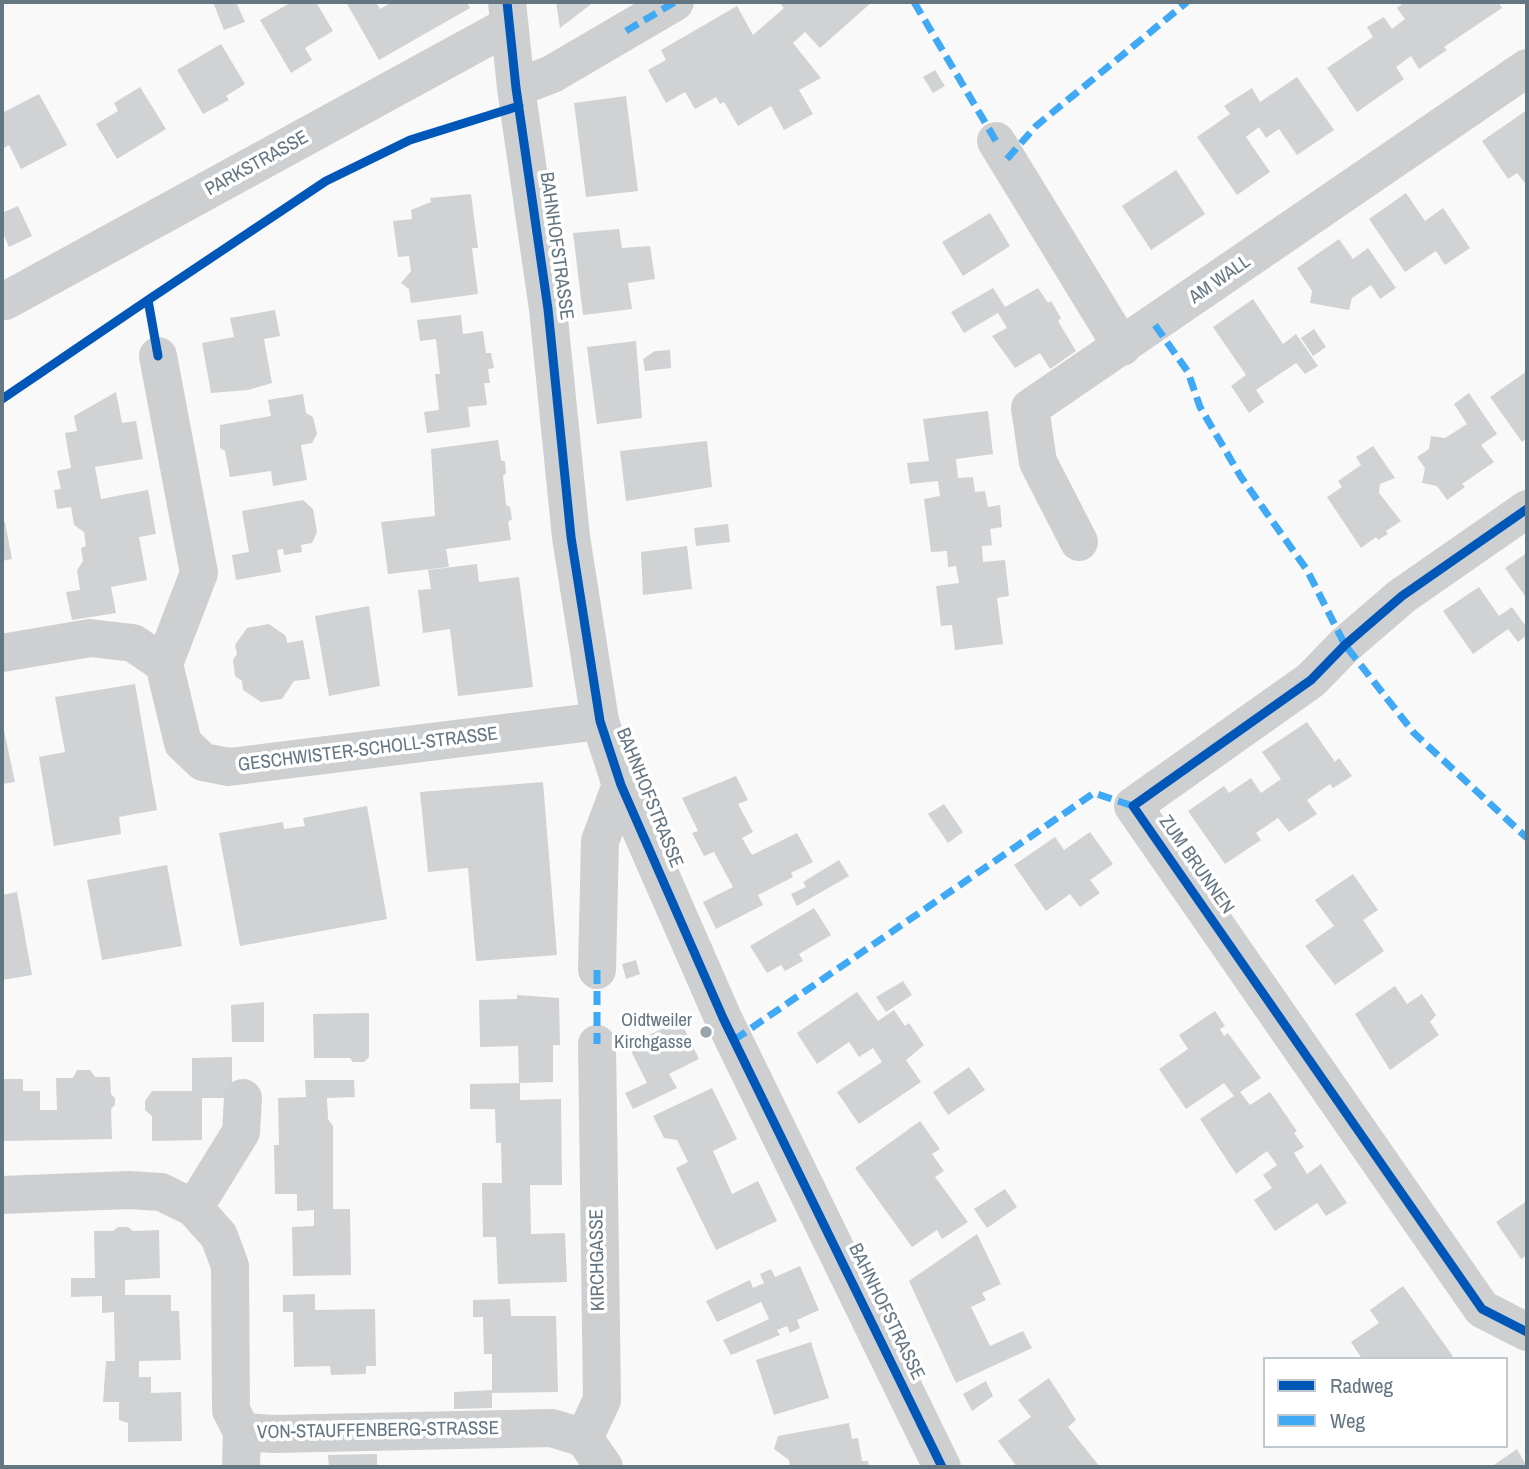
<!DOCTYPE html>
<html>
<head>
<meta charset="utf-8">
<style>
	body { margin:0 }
	#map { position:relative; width:1529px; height:1469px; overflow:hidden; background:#f9f9f9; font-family:"Archivo Narrow",sans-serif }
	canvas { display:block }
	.frame { position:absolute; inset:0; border:4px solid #657683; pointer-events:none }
	.legend { position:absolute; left:1263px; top:1357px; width:245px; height:91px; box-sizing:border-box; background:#fff; border:2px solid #c1c8cd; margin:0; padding:9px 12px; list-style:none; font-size:21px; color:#657683 }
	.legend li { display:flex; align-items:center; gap:14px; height:35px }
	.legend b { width:35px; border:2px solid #c1c8cd }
</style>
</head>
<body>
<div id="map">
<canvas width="1529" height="1469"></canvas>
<div class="frame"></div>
<ul class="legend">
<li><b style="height:9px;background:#0057b8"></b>Radweg</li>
<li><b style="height:9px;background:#3fa9f5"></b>Weg</li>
</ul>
</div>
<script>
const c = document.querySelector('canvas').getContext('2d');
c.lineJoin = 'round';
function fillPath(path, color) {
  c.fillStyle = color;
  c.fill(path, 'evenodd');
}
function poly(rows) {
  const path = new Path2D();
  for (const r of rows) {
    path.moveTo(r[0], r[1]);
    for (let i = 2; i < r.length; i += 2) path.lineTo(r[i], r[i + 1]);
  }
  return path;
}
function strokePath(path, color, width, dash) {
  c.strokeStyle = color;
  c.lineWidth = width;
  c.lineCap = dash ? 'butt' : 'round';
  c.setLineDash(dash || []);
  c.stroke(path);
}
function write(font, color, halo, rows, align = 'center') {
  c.font = font + ' "Archivo Narrow",sans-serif';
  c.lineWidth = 7;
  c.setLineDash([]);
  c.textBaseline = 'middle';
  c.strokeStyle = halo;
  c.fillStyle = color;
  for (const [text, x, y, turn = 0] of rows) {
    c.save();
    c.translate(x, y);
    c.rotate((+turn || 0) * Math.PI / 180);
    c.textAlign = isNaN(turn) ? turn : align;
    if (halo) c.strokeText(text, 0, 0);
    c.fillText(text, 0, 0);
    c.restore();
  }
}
const building = poly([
	[213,2,236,2,245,22,224,30],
	[292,2,316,2,333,31,305,48,312,60,291,73,260,20],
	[346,2,376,2,380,9,392,2,467,2,470,8,379,60],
	[556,2,594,2,560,28],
	[779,2,872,2,820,48,805,32,793,43,821,78,799,90,813,114,784,130,771,106,738,126,724,102,720,104,716,97,695,109,685,92,666,103,648,70,666,60,661,50,737,6,753,35,784,8],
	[1405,2,1498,2,1502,8,1444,47,1447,50,1419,69,1411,56,1396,67,1404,79,1357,112,1327,68,1373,37,1367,27,1384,17,1392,29,1405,19,1397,8],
	[221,44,245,84,226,96,229,100,203,114,177,70],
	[935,70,945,86,933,93,923,77],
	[1297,77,1334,130,1297,155,1279,129,1266,138,1259,127,1246,137,1270,172,1237,195,1197,137,1230,114,1224,106,1252,88,1260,102],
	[140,87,166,129,117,159,96,124,118,111,114,103],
	[39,94,67,145,21,169,9,145,2,149,2,113],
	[626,96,638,191,586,197,574,103],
	[1527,110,1527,186,1517,173,1508,179,1482,141],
	[1176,170,1205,214,1151,250,1122,206],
	[1406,193,1425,221,1443,208,1470,248,1445,265,1436,251,1405,272,1369,219],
	[471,194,478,248,472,248,478,294,411,303,409,289,401,283,411,271,409,256,398,257,393,221,412,219,411,210,431,202,430,198],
	[18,206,32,236,9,247,2,231,2,213],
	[990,213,1010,246,963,276,942,242],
	[619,229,622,248,650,246,655,279,628,283,632,309,583,315,573,233],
	[1339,239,1353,259,1368,248,1396,288,1380,299,1371,285,1352,298,1349,310,1310,303,1312,291,1297,268],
	[993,288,1005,307,1038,288,1048,303,1051,301,1061,318,1058,321,1076,351,1050,369,1040,353,1015,368,992,336,1007,328,998,313,964,333,951,312],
	[1253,299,1283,344,1296,334,1318,366,1305,374,1296,363,1256,390,1264,402,1249,413,1231,386,1246,375,1213,327],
	[275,310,280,336,264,339,272,383,248,390,211,393,202,343,234,337,230,318],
	[461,315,463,334,483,331,486,353,491,353,494,368,488,369,490,383,484,383,487,405,468,407,470,427,427,433,424,412,439,410,435,374,440,374,436,339,420,341,417,320],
	[1314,329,1326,347,1313,356,1301,338],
	[636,341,642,418,597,424,587,347],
	[670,350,671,368,645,371,643,359,655,351],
	[1527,371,1527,438,1522,442,1490,397],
	[116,392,122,423,136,421,143,459,95,467,101,499,148,490,156,534,139,537,147,580,111,587,116,613,72,620,66,592,80,590,77,570,83,561,81,548,86,546,84,532,74,525,71,507,57,509,54,490,61,489,57,471,71,468,65,433,77,431,74,416],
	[1469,393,1497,434,1481,445,1494,462,1462,484,1465,487,1447,500,1437,486,1422,483,1425,468,1417,457,1429,449,1431,436,1445,438,1467,424,1454,404],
	[303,394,306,413,313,417,317,434,312,443,301,445,307,480,273,486,271,471,230,477,225,451,220,448,220,425,271,416,268,400],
	[988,411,993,454,956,459,958,478,973,477,975,492,985,491,988,507,1000,505,1002,527,990,529,992,545,982,546,983,562,1005,560,1009,596,997,598,1003,644,955,650,952,625,941,626,936,586,959,583,956,566,948,567,947,551,931,552,924,499,940,496,938,481,910,484,907,463,929,461,923,419],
	[498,440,501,460,505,462,506,473,503,476,506,505,510,507,512,519,508,522,511,540,446,549,449,567,388,574,381,522,435,516,431,449],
	[707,441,712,487,626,501,620,451],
	[1373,446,1395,478,1380,484,1379,493,1401,521,1386,531,1388,534,1378,540,1376,537,1361,548,1327,497,1342,487,1338,481,1361,465,1356,457],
	[303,500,313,509,317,532,312,543,301,545,302,552,284,555,283,549,277,550,281,572,236,580,232,555,249,552,242,511],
	[2,522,5,522,12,559,2,561],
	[728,524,730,542,696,546,694,528],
	[687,546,692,589,643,595,641,552],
	[1527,553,1527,599,1505,568],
	[477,564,479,582,519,577,533,687,458,696,450,629,423,633,418,590,431,589,428,570],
	[1479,587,1499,616,1512,607,1527,628,1527,635,1518,642,1508,629,1473,654,1443,611],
	[369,606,380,686,329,696,315,616],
	[269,624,286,636,287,643,303,640,310,679,294,681,282,699,261,702,243,690,242,681,235,676,233,660,237,654,235,645,247,628],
	[135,684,157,810,119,817,121,834,54,846,39,757,65,752,55,697],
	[2,721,15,782,2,784],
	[1307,722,1335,762,1339,758,1352,776,1333,788,1330,784,1307,800,1317,814,1289,832,1278,818,1256,833,1261,840,1225,864,1188,811,1224,786,1229,793,1251,778,1261,793,1281,779,1262,752],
	[736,776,748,800,738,804,753,832,742,838,752,855,797,833,813,862,791,873,793,877,758,895,763,905,716,929,703,902,733,887,714,852,704,856,692,833,698,831,682,798],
	[543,782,557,955,476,961,468,868,428,872,420,792],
	[944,804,963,832,948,843,928,814],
	[367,806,387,919,240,946,219,833,283,822,284,829,305,826,303,818],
	[1090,832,1113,864,1090,880,1100,893,1080,907,1070,894,1046,911,1014,865,1055,837,1064,850],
	[839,860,849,876,797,906,791,894,806,887,803,882],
	[167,865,182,946,102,960,87,880],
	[1353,874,1378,910,1363,920,1384,951,1335,985,1305,946,1334,926,1315,900],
	[17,892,32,975,2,980,2,895],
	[814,908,831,935,799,954,803,961,785,971,781,965,767,973,750,946],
	[636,960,640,974,626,979,622,964],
	[903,981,912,995,886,1012,876,997],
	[1395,986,1407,1004,1422,994,1436,1015,1430,1022,1439,1035,1390,1070,1355,1014],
	[857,992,878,1021,894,1010,905,1026,909,1023,924,1045,906,1060,921,1082,859,1124,837,1092,882,1062,873,1048,859,1057,849,1042,817,1064,797,1033],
	[517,995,559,998,560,1045,553,1045,553,1082,519,1083,518,1046,480,1047,479,1000,517,999],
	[264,1002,264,1042,232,1042,231,1005],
	[1215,1011,1225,1026,1220,1029,1224,1036,1228,1033,1261,1078,1240,1092,1250,1105,1270,1092,1297,1131,1294,1133,1304,1147,1294,1153,1307,1174,1321,1164,1347,1203,1326,1216,1317,1203,1275,1231,1254,1200,1272,1188,1263,1175,1277,1165,1267,1151,1236,1174,1200,1119,1234,1096,1224,1083,1186,1109,1159,1069,1188,1049,1179,1035],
	[369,1013,369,1057,364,1062,353,1062,350,1058,314,1058,313,1014],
	[680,1020,699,1059,669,1074,677,1088,633,1109,625,1093,647,1083,628,1045],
	[232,1057,232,1098,202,1098,202,1140,152,1141,152,1116,145,1110,145,1101,152,1091,192,1091,192,1058],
	[969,1067,985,1090,948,1115,933,1092],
	[77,1070,90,1070,95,1077,110,1077,111,1094,115,1098,115,1105,111,1109,112,1139,2,1141,2,1079,23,1079,23,1091,40,1091,40,1110,57,1110,56,1078,73,1078],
	[305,1080,354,1080,355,1097,327,1098,328,1119,333,1126,333,1209,350,1209,351,1275,293,1276,292,1227,314,1226,314,1210,297,1211,297,1194,275,1194,274,1145,279,1145,278,1098,306,1097],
	[520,1083,520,1100,561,1099,562,1185,530,1185,531,1234,565,1233,567,1282,498,1284,496,1237,483,1237,482,1183,502,1183,501,1143,496,1143,495,1109,470,1109,470,1084],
	[712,1088,737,1139,713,1151,732,1194,758,1181,777,1221,716,1250,676,1168,688,1162,677,1140,664,1138,653,1116],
	[920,1121,940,1149,932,1154,944,1171,935,1177,968,1222,942,1239,937,1230,912,1247,855,1168],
	[1005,1189,1017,1207,987,1228,974,1209],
	[1527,1201,1527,1255,1521,1259,1496,1222],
	[118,1227,128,1227,133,1231,159,1230,160,1278,125,1280,125,1295,171,1295,171,1311,179,1311,181,1360,139,1361,139,1377,151,1377,151,1393,181,1392,182,1441,128,1442,128,1423,119,1420,119,1402,103,1402,106,1361,115,1361,114,1312,102,1313,102,1296,71,1297,71,1278,95,1278,94,1231,113,1231],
	[977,1234,1001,1284,982,1293,986,1300,971,1307,990,1346,1023,1331,1032,1348,956,1383,909,1281],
	[800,1266,819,1310,797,1320,800,1328,790,1333,787,1326,777,1330,780,1335,731,1355,723,1340,769,1319,761,1302,717,1322,706,1301,750,1280,753,1288,764,1283,760,1274,771,1269,775,1277],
	[1403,1286,1452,1355,1453,1359,1362,1359,1351,1342,1379,1323,1370,1310],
	[315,1294,315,1310,375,1309,376,1366,366,1366,366,1374,331,1375,330,1366,294,1367,293,1312,283,1312,283,1295],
	[510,1299,511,1316,556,1316,558,1392,492,1393,492,1408,454,1409,454,1392,492,1390,492,1354,484,1354,483,1317,473,1317,473,1300],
	[811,1342,829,1398,774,1415,756,1360],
	[1049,1378,1076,1420,1068,1427,1100,1467,1017,1467,998,1441,1031,1417,1018,1400],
	[986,1381,993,1396,972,1411,963,1394],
	[849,1423,852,1439,858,1438,862,1461,868,1461,869,1467,790,1467,789,1460,774,1449,778,1436],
	[1517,1449,1527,1467,1491,1467],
	[377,1454,377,1467,329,1467,328,1455]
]);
const minor = poly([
	[507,2,516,88,548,309,571,537,600,721,621,785,723,1018,942,1467],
	[516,88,552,74,675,2],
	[996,141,1122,347],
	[5,301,508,26],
	[158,356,199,573,164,664,183,743,203,762,229,767,600,721],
	[1527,509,1402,596,1345,645,1311,680,1133,806,1482,1309,1527,1332],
	[1079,542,1038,462,1030,408,1527,68],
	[2,653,90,638,133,643,164,664],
	[597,970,600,841,621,785],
	[2,1195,129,1190,161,1192,194,1208,219,1236,230,1266,231,1410,242,1432,274,1434,552,1428,584,1438],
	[194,1208,241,1132,243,1098],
	[584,1438,602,1400,597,1044],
	[584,1438,604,1467],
	[241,1467,242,1432]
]);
const quiet = poly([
	[914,2,996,141],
	[626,31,675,2],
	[1007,159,1036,126,1187,2],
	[1155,325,1188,372,1200,407,1241,477,1307,570,1345,645,1414,733,1527,838],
	[597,970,597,1044],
	[734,1040,1094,793,1133,806]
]);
const cycleway = poly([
	[507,2,516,88,548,309,571,537,600,721,621,785,723,1018,942,1467],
	[158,356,148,300,326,181,410,140,519,106],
	[2,399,148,300],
	[1527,509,1402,596,1345,645,1311,680,1133,806,1482,1309,1527,1332]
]);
const markers = [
	[706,1032,7,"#99a4ac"]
];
const streetNames = [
	["PARKSTRASSE",257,164,-29],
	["BAHNHOFSTRASSE",556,246,82],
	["AM WALL",1220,280,-35],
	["GESCHWISTER-SCHOLL-STRASSE",368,750,-7],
	["BAHNHOFSTRASSE",649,798,68],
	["ZUM BRUNNEN",1196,865,55],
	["KIRCHGASSE",598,1260,-91],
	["BAHNHOFSTRASSE",886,1312,64],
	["VON-STAUFFENBERG-STRASSE",378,1431,-1]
];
const poiNames = [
	["Oidtweiler",692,1021],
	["Kirchgasse",692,1043]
];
fillPath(building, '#d0d2d3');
strokePath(minor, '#cecfd0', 38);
strokePath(quiet, '#3fa9f5', 7, [14, 7]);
strokePath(cycleway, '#0057b8', 9);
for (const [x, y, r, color] of markers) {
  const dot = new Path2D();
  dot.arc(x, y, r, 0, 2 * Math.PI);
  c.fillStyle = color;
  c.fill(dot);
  strokePath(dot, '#fff', 2.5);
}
write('19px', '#657683', '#fff', streetNames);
write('19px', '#657683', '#fff', poiNames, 'right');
</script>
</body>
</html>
